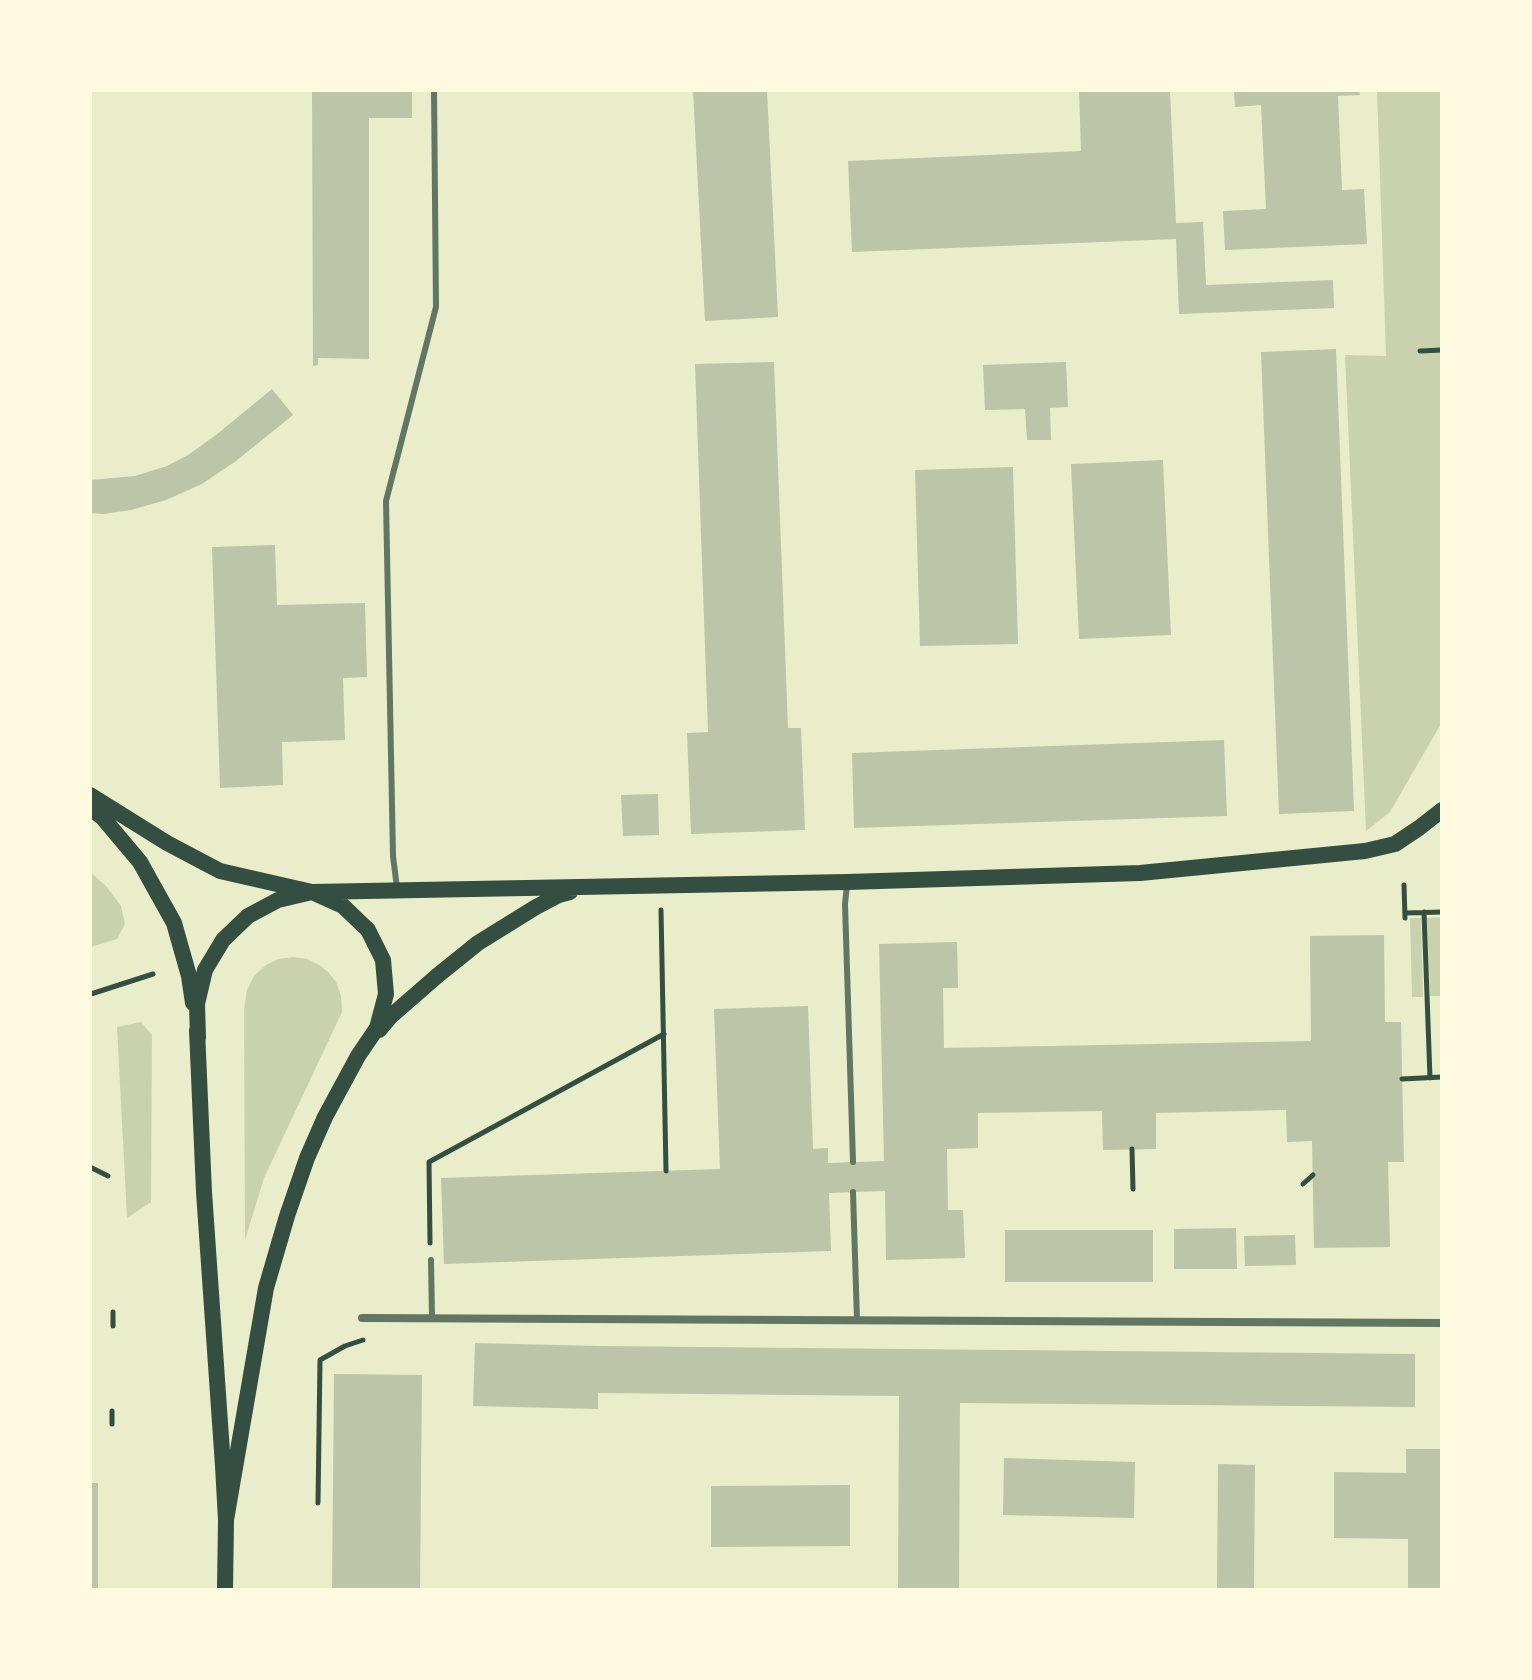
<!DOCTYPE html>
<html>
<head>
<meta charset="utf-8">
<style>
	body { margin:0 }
	#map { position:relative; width:1532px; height:1680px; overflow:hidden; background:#e9edc9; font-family:"Open Sans",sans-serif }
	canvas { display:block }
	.frame { position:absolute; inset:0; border:92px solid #fefae0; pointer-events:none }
</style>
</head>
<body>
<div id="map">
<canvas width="1532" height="1680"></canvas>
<div class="frame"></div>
</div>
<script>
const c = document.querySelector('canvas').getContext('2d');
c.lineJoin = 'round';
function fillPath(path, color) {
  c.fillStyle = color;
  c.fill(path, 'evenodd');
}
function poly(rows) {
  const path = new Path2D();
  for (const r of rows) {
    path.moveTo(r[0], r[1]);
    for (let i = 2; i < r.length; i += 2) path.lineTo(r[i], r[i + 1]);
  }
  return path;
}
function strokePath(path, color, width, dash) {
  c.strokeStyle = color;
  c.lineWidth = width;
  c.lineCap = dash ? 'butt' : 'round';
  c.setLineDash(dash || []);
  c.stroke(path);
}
const green = poly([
	[1377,90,1442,90,1442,722,1390,812,1366,831,1345,355,1386,356],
	[90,872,106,886,121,906,125,924,117,939,91,947],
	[1442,917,1442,996,1430,996,1427,918],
	[1410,918,1421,918,1423,997,1412,997],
	[293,957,307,959,321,966,329,973,336,982,341,996,342,1012,264,1178,245,1240,244,1010,247,990,254,976,266,965,278,959],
	[141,1022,152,1035,151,1202,127,1218,117,1027]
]);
const building = poly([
	[312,90,412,90,412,118,369,118,369,359,318,358,318,365,313,366],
	[693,90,767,90,778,317,705,321],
	[1079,90,1170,90,1176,223,1203,222,1206,285,1333,280,1334,308,1179,314,1176,239,852,252,848,161,1081,151],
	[1234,90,1359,90,1360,95,1338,96,1342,190,1364,189,1367,244,1225,250,1223,211,1266,209,1261,105,1235,107],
	[1336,349,1354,811,1279,814,1261,352],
	[774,362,788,728,801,728,805,830,691,834,687,733,708,732,695,364],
	[1066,362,1068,407,1050,408,1051,440,1027,440,1025,409,985,410,983,365],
	[272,389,293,415,236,461,202,484,166,500,131,510,104,514,90,513,90,480,135,476,167,466,188,455,216,435],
	[1163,460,1171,635,1079,639,1071,464],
	[1013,467,1018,644,920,646,915,470],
	[275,545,277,605,365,603,367,677,343,678,345,740,282,742,283,785,220,788,212,547],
	[1224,740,1227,816,854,828,852,753],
	[658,794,659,835,623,836,621,795],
	[1384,935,1385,1022,1401,1022,1404,1162,1388,1162,1390,1247,1314,1248,1312,1141,1287,1142,1286,1110,1156,1113,1156,1149,1103,1150,1102,1111,978,1113,978,1148,947,1149,948,1210,963,1210,965,1258,886,1260,885,1191,829,1193,831,1251,444,1264,441,1178,720,1169,714,1009,808,1006,813,1149,828,1148,828,1163,884,1161,879,944,957,942,958,988,943,988,944,1048,1311,1041,1310,936],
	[1236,1228,1237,1269,1174,1269,1174,1229],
	[1005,1230,1153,1230,1153,1282,1005,1282],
	[1295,1235,1296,1265,1245,1266,1244,1236],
	[475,1343,599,1346,1415,1354,1415,1407,960,1403,959,1590,898,1590,899,1396,598,1393,598,1409,473,1406],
	[334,1374,422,1375,420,1590,332,1590],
	[1406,1449,1442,1449,1442,1590,1408,1590,1408,1539,1334,1538,1334,1472,1406,1473],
	[1004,1458,1135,1462,1134,1518,1003,1515],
	[1218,1464,1255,1465,1254,1590,1217,1590],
	[90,1483,98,1483,98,1590,90,1590],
	[850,1485,850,1546,711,1547,711,1486]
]);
const path = poly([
	[1420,351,1442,350],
	[1404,885,1405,918],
	[661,910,666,1171],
	[1424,912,1430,1078],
	[1405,913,1442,912],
	[91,994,153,974],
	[1402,1079,1442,1077],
	[1132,1149,1133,1189],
	[90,1167,108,1176],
	[1303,1184,1313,1175],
	[430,1243,429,1162,664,1034],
	[113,1312,113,1326],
	[112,1424,112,1411],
	[318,1503,320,1360,345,1346,363,1340]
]);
const service = poly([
	[847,885,845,904,853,1162],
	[397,888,393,856,386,501,436,307,434,90],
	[853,1192,857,1320],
	[431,1260,432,1318]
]);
const minor = poly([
	[362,1318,1442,1323]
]);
const secondary = poly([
	[90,795,167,843,220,871,312,892,343,906,368,930,383,960,386,994,377,1028,358,1056,325,1117,307,1158,287,1216,266,1288,226,1520],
	[90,808,103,818,140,862,174,923,189,976,193,1003],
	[197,1030,204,1192,223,1466,226,1520,225,1590],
	[379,1030,390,1017,437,976,478,943,536,907,559,895,570,892],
	[198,1038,197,1004,205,970,223,940,248,916,278,900,312,892,847,882,1140,873,1365,851,1395,844,1419,828,1442,810]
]);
fillPath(green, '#cad2ad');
fillPath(building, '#bcc5a7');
strokePath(path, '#344e41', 5);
strokePath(service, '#617663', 6);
strokePath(minor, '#617663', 8);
strokePath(secondary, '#344e41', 16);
</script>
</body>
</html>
